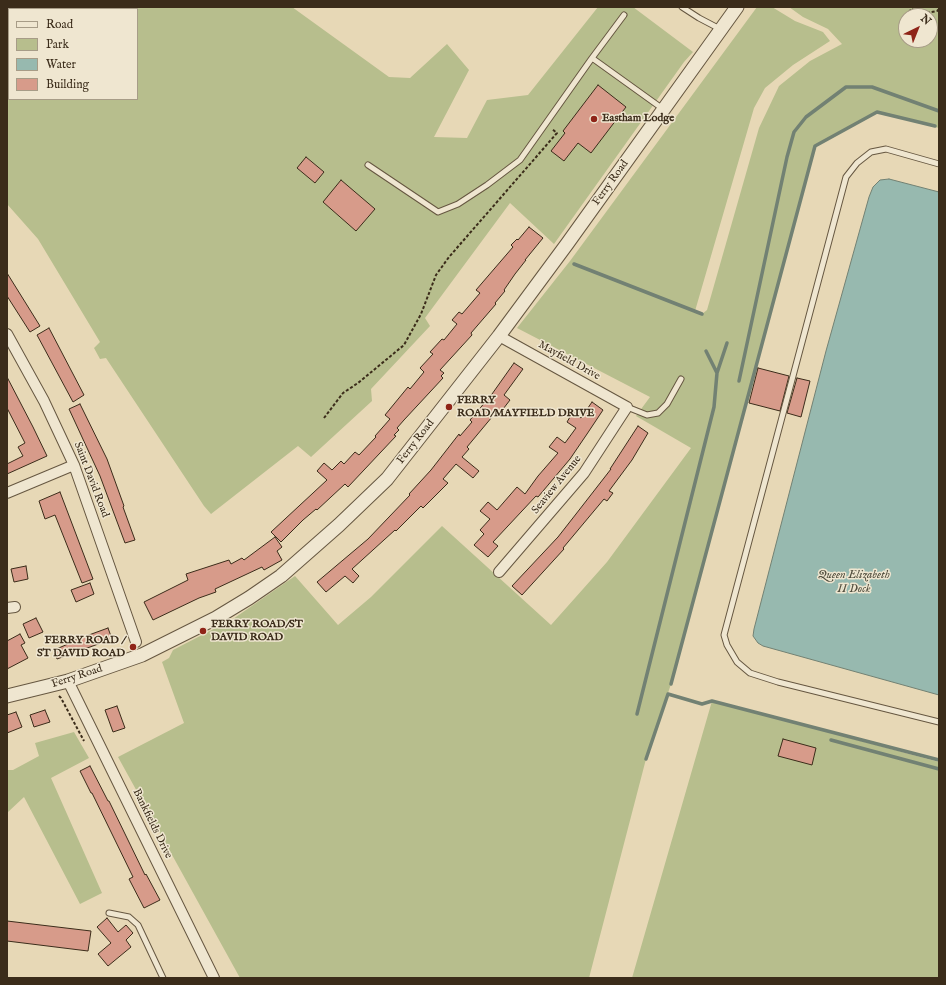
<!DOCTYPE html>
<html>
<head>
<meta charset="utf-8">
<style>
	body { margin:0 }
	#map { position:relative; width:946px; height:985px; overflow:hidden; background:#e7d8b6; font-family:"IM FELL English",serif }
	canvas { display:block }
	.frame { position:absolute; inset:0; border:8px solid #3b2c1a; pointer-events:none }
	.legend { position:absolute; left:8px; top:8px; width:130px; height:92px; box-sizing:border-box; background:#efe6d0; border:1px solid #a79c87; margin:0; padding:5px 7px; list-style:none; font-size:12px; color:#3b2c1a }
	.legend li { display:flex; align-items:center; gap:8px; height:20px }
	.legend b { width:20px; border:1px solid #a79c87 }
	.north { position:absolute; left:898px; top:8px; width:40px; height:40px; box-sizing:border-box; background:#efe6d0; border:1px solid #a79c87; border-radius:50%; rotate:43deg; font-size:11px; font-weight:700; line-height:16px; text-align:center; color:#3b2c1a }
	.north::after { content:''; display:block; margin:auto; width:14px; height:18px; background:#8f2418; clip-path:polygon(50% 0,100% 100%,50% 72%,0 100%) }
</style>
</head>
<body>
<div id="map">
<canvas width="946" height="985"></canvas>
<div class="frame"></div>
<ul class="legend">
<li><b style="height:5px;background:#efe6d0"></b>Road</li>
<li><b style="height:11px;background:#b7be8d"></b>Park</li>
<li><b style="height:11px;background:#97b9af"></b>Water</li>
<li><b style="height:11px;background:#d79b8a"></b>Building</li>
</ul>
<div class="north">N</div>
</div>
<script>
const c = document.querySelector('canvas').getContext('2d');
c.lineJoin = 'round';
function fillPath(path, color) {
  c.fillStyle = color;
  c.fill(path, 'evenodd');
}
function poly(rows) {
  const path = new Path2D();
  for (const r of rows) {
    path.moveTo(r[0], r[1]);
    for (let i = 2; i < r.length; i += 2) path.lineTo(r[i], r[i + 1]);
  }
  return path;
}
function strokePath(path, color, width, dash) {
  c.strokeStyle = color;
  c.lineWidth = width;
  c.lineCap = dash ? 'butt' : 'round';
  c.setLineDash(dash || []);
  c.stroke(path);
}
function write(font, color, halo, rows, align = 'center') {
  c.font = font + ' "IM FELL English",serif';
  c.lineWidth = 3;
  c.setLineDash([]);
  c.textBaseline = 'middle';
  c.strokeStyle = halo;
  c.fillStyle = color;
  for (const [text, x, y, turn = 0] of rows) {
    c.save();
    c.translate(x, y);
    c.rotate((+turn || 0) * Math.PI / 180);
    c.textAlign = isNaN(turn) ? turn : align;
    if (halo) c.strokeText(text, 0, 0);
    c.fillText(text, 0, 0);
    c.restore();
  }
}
const green = poly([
	[7,7,292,7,389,77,410,78,447,44,469,70,434,137,467,138,487,100,528,95,598,7,633,7,693,52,684,62,554,244,510,203,425,318,430,326,371,389,372,401,311,457,298,446,211,514,204,506,106,358,100,359,94,348,100,342,38,239,7,204],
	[9,9,137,9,137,99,9,99],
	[757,7,772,7,795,21,823,32,830,41,793,65,765,88,754,108,695,311,702,314,707,310,759,128,779,86,810,61,842,44,828,29,803,17,789,7,939,7,939,128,877,112,815,146,671,684,646,759,589,978,240,978,118,757,184,723,162,662,169,658,173,650,233,619,295,576,338,625,371,597,442,526,551,625,607,562,691,448,636,416,650,397,517,328,570,261],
	[906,16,930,16,930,40,906,40],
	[712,701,939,762,939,978,632,978],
	[74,732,89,758,51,778,102,893,80,904,24,797,7,813,7,770,13,770,39,756,35,743]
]);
const water = poly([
	[889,179,939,192,939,695,763,646,758,643,753,636,754,629,826,351,869,197,873,187,880,180,889,179]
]);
const stream = poly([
	[574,264,702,314],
	[706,351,717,373],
	[739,381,787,157,794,132,806,117,846,87,872,87,939,111],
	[671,684,815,146,877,112,935,126],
	[637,714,714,407,717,373,727,343],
	[831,740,939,769],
	[646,759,668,694,702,704,712,701,939,760]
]);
const building = poly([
	[598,85,626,107,591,153,578,143,564,161,551,151,565,133,563,131,598,85],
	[306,157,324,172,315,183,297,168,306,157],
	[341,180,375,209,356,231,323,202,341,180],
	[529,227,543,238,525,260,526,260,515,274,504,290,505,291,495,303,496,304,471,333,472,335,440,370,444,373,441,376,443,378,404,420,397,428,399,430,394,435,396,436,348,487,345,484,317,510,316,509,303,520,281,542,271,532,327,480,317,471,324,463,332,470,341,461,344,464,355,452,359,455,376,437,375,436,390,419,385,415,408,387,410,389,424,372,420,368,433,354,430,352,442,339,444,340,457,324,452,320,459,312,462,314,480,293,476,290,513,247,511,245,517,239,518,240,529,227],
	[7,273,40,326,30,332,7,296,7,273],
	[49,328,84,395,73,402,37,335,49,328],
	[514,363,523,369,504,395,510,400,500,413,497,411,467,447,469,449,462,457,479,471,473,478,456,464,443,479,448,483,423,508,421,506,396,531,395,530,352,569,359,576,353,583,345,576,326,592,317,582,368,539,410,495,409,494,431,470,459,434,460,436,472,422,470,420,492,394,514,363],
	[758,368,789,376,780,411,749,403,758,368],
	[7,377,33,427,47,456,7,474,7,464,23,456,18,447,25,443,7,408,7,377],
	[797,378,810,381,801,417,787,413,797,378],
	[592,402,603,410,587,434,570,459,538,497,536,496,493,542,498,546,488,557,474,545,484,534,480,530,490,519,480,511,488,502,497,510,517,487,525,494,538,476,558,453,549,447,557,437,565,443,576,428,567,422,573,412,581,418,592,402],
	[80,404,107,459,124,506,123,507,135,540,125,543,100,476,69,409,80,404],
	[638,426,648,433,632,460,609,491,613,493,607,501,604,499,563,548,564,549,522,595,512,586,558,537,576,514,611,469,610,469,638,426],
	[60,492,93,579,82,583,55,515,45,519,39,501,60,492],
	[275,537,282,547,277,551,282,560,264,570,262,567,215,589,216,592,199,598,153,620,144,602,188,580,186,574,229,560,231,564,242,558,244,560,275,537],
	[26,566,28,579,14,582,11,569,26,566],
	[90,583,94,594,76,602,71,590,90,583],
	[36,618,43,632,29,638,23,624,36,618],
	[108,628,112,639,57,659,54,650,68,644,67,643,108,628],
	[20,634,25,643,21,645,28,658,7,669,7,641,20,634],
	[117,706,125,728,113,732,105,710,117,706],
	[45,710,50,722,34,727,30,715,45,710],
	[16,712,22,727,7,733,7,715,16,712],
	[783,739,816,748,812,765,778,756,783,739],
	[90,766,108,801,109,801,145,875,146,874,160,900,144,908,129,879,133,877,92,793,91,793,80,771,90,766],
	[107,918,118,932,126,925,133,933,126,940,131,947,108,966,98,954,111,943,97,927,107,918],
	[7,921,91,931,88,951,7,941,7,921]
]);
const path = poly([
	[906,16,913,7],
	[907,16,937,11,939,9],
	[324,418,343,393,358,383,404,345,421,314,436,275,449,257,557,133,552,129],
	[59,696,61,698,84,741]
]);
const service = poly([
	[682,7,699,18,720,29],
	[592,58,624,15],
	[939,164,886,149,871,152,857,163,846,177,724,635,727,645,737,662,750,673,778,682,939,722],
	[368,165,438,212,458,204,487,185,520,160,592,58,663,109],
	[627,407,647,415,658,413,667,404,681,379],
	[109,913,129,917,138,925,163,978]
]);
const minor = poly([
	[7,334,44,401,74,465,136,642],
	[7,493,74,465],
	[499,572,584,473,627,407,499,336],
	[7,608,15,607],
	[68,681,214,978]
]);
const tertiary = poly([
	[7,696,68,681,142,655,216,618,249,598,281,576,339,525,387,479,499,336,567,244,737,7]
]);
const markers = [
	[594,119,4,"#8f2418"],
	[449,407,4,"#8f2418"],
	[203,631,4,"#8f2418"],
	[133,647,4,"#8f2418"]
];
const poiNames = [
	["Eastham Lodge",602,119],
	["FERRY",457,401],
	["ROAD/MAYFIELD DRIVE",457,414],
	["FERRY ROAD/ST",211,625],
	["DAVID ROAD",211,638],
	["FERRY ROAD /",125,641,"right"],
	["ST DAVID ROAD",125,654,"right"]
];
const streetNames = [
	["Ferry Road",611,183,-54],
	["Mayfield Drive",569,361,29],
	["Ferry Road",416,442,-52],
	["Saint David Road",91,480,69],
	["Seaview Avenue",557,485,-51],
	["Ferry Road",77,677,-18],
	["Bankfields Drive",152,824,64]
];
const waterNames = [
	["Queen Elizabeth",854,576],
	["II Dock",854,590]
];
fillPath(green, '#b7be8d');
fillPath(water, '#97b9af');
strokePath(water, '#728173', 1);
strokePath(stream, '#728173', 3.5);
fillPath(building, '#d79b8a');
strokePath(building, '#3b2c1a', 1);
strokePath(service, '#665741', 7);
strokePath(minor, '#665741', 12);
strokePath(tertiary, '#665741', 15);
strokePath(path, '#3b2c1a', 2, [3, 2]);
strokePath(service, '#efe6d0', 5);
strokePath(minor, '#efe6d0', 10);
strokePath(tertiary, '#efe6d0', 13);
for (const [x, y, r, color] of markers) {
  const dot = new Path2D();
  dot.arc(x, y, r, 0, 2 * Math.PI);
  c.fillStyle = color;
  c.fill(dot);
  strokePath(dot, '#efe6d0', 1.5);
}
write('bold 11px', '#3b2c1a', '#efe6d0', poiNames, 'left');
write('11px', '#3b2c1a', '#efe6d0', streetNames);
write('italic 12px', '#524f3f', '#efe6d0', waterNames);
</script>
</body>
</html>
